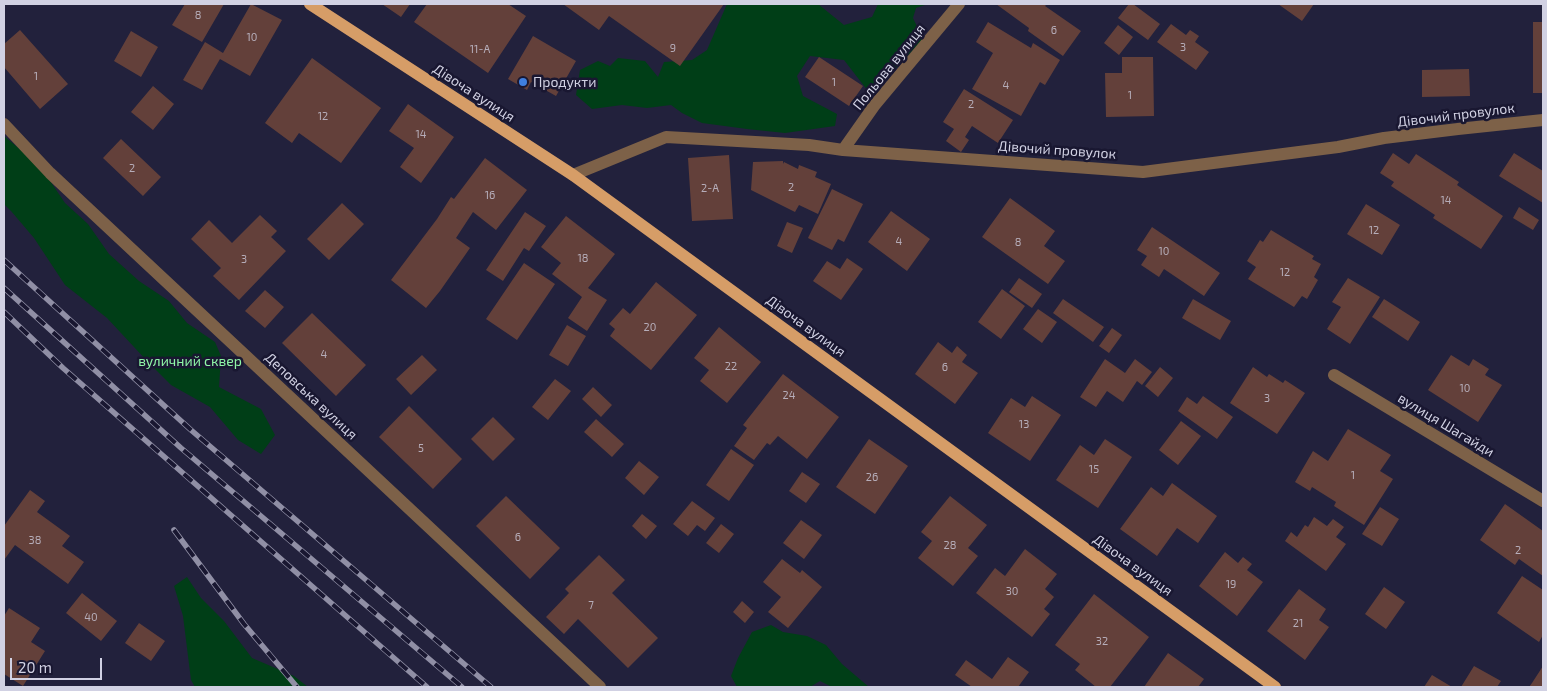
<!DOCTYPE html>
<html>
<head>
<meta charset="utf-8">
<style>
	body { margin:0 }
	#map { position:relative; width:1547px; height:691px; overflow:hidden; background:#22213c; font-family:"Exo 2",sans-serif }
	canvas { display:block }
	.frame { position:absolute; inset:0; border:5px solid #d1d1e3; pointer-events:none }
	.scale { position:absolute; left:10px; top:658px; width:92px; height:22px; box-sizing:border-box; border:2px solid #d1d1e3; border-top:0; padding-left:6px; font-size:15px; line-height:18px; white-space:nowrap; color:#d1d1e3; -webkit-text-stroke:4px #191731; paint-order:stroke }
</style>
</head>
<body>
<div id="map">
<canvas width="1547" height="691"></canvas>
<div class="frame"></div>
<div class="scale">20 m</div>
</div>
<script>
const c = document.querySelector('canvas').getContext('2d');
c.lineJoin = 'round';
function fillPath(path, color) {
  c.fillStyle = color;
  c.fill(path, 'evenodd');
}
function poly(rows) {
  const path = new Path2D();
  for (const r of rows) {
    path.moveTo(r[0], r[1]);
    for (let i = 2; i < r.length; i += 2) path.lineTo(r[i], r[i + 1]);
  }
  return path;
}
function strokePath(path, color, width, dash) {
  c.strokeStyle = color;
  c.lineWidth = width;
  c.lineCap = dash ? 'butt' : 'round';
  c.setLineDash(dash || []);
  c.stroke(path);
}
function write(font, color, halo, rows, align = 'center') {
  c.font = font + ' "Exo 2",sans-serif';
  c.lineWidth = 5;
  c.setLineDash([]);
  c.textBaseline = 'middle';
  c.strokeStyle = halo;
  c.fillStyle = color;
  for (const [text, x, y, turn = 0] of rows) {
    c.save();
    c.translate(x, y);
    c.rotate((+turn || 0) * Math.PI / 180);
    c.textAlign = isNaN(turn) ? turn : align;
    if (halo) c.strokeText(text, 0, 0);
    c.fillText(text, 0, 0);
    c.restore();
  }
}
const green = poly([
	[727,4,818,4,844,25,872,17,878,4,928,4,916,8,913,18,923,39,871,95,844,60,810,56,797,76,803,96,837,114,835,126,785,133,747,129,702,123,682,113,671,105,647,108,622,105,592,109,576,95,580,70,598,61,610,66,618,58,645,61,658,77,664,62,692,60,707,50],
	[4,136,40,166,65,203,88,224,109,254,139,281,169,301,187,323,215,342,221,356,219,387,261,409,275,435,261,454,238,440,210,407,171,385,148,362,107,318,65,285,34,238,11,211,4,204],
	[187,577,201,598,224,621,252,658,294,676,308,687,195,687,191,680,183,616,174,586],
	[771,625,783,632,807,636,826,645,842,664,869,687,832,687,820,681,810,687,737,687,731,676,738,658,752,632]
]);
const building = poly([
	[185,4,224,4,202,42,172,25],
	[251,4,282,20,250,76,220,59,202,90,183,80,205,42,223,53],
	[382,4,410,4,401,17],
	[427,4,508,4,526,16,488,73,414,22],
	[563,4,724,4,680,66,609,16,599,30],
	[996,4,1047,4,1045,6,1081,31,1063,56,1028,31,1029,28],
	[1129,4,1133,4,1160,24,1148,40,1118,18],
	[1278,4,1314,4,1302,21],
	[988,22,1031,48,1033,43,1060,60,1045,85,1040,82,1021,116,972,89,993,53,976,42],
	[1533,22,1543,22,1543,93,1533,93],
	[1171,24,1186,35,1190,30,1199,36,1195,42,1209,52,1196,70,1157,42],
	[1118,25,1133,37,1119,55,1104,43],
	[20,30,68,84,40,109,4,67,4,44],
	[131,31,158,47,141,77,114,61],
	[533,36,576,61,556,96,531,82,527,90,508,79],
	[819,57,863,86,849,106,805,77],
	[1122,57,1153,57,1154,116,1106,117,1105,73,1122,73],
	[312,58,381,108,341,163,299,133,292,143,265,123],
	[1469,69,1470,96,1422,97,1422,70],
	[153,86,174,104,153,130,131,112],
	[964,89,1013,120,998,143,972,126,965,137,969,140,961,152,946,141,954,129,943,122],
	[408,104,454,137,421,183,400,167,414,148,389,131],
	[121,139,161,177,143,196,103,158],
	[1393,153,1409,164,1416,154,1459,182,1457,185,1503,216,1481,249,1433,218,1435,215,1391,186,1394,182,1380,173],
	[1514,153,1543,171,1543,203,1499,176],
	[729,155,733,219,692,221,688,158],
	[485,158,527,190,496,230,473,212,456,238,470,248,440,291,426,308,391,280,437,219,451,197,454,199],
	[783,161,783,164,784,162,798,169,799,165,817,172,815,177,831,184,818,214,799,205,795,212,751,190,753,162],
	[832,189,863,204,844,242,838,239,832,250,808,238],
	[1010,198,1055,231,1044,246,1065,261,1048,284,982,237],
	[342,203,364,224,329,260,307,239],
	[1366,204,1400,225,1382,255,1347,234],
	[1519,207,1539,220,1533,230,1513,218],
	[891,211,930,239,907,271,868,242],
	[525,212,546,226,529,251,524,248,503,281,486,270],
	[260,215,277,231,271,237,286,251,239,300,213,276,221,268,191,239,209,220,232,243],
	[566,216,615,254,588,288,607,300,587,331,568,318,582,297,552,274,561,263,541,247],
	[787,222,803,228,792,253,777,246],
	[1152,227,1220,273,1204,296,1164,269,1159,277,1141,265,1147,256,1137,250],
	[1271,230,1314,256,1312,259,1321,264,1314,277,1318,280,1307,299,1302,296,1294,307,1248,279,1256,267,1247,261,1260,240,1263,242],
	[847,258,863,269,841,300,813,281,827,261,840,269],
	[524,263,555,284,517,340,486,319],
	[1019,278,1042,294,1032,308,1009,292],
	[1348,278,1380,297,1350,344,1327,329,1341,307,1332,302],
	[656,282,697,315,651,370,610,336,615,329,609,324,623,308,630,314],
	[1002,289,1025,306,1001,339,978,322],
	[265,290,284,307,265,328,245,311],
	[1063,299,1104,327,1093,342,1053,313],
	[1193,299,1231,321,1220,340,1182,318],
	[1384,299,1420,322,1408,341,1372,317],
	[1038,309,1057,322,1042,343,1023,329],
	[312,313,366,365,336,396,282,343],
	[567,325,586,336,568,366,549,355],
	[719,327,761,362,727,403,700,381,709,370,694,358],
	[1112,328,1122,335,1109,353,1099,346],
	[938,342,952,353,957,346,967,355,962,362,978,373,955,404,915,374],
	[422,355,437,370,411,395,396,379],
	[1451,355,1469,366,1473,359,1489,369,1485,375,1502,385,1478,422,1428,390],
	[1105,359,1125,373,1135,359,1152,372,1142,385,1137,381,1123,402,1107,391,1096,407,1080,397],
	[1160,367,1173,378,1158,397,1145,386],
	[1253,367,1267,377,1269,374,1283,383,1285,380,1305,393,1277,434,1230,403],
	[783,374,839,417,807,459,778,436,770,445,767,443,754,460,734,446,747,428,743,425],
	[555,379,571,391,548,420,532,407],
	[593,387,612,405,601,417,582,399],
	[1032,396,1061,415,1030,461,988,433,1011,398,1025,407],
	[1203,396,1233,417,1217,439,1178,411,1187,397,1197,404],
	[409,406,462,459,433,489,379,437],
	[493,417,515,439,493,461,471,439],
	[596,419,624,444,612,457,584,432],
	[1181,421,1201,436,1178,465,1159,450],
	[1348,429,1391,455,1380,471,1393,479,1364,525,1334,506,1336,502,1312,487,1310,491,1295,482,1313,451,1328,461],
	[869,439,908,466,875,514,836,487],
	[1105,439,1132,457,1098,508,1056,480,1080,445,1094,455],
	[731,449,754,465,729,501,706,485],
	[639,461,659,477,644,495,625,478],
	[802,472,820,484,806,503,789,491],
	[1172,483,1217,516,1198,543,1177,528,1157,556,1120,529,1151,487,1163,496],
	[30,490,45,501,37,512,70,536,62,546,84,562,68,584,15,545,4,560,4,526],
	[506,496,560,548,530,579,476,526],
	[950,496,987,525,968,548,978,556,953,586,918,558,932,541,921,532],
	[692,501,715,518,705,531,697,525,688,536,673,524],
	[1505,504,1543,531,1543,576,1519,559,1515,565,1480,540],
	[1380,507,1399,519,1382,546,1362,534],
	[642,514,657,526,646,539,632,526],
	[1314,517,1327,526,1333,519,1344,527,1336,537,1346,544,1326,571,1285,541,1291,532,1297,537,1305,525,1308,527],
	[801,520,822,535,804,559,783,543],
	[721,524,734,534,719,553,706,543],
	[1025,549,1057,574,1045,589,1054,597,1044,609,1050,614,1032,637,976,593,995,568,1005,576],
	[1225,552,1238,563,1243,557,1252,564,1247,570,1263,582,1237,616,1199,586],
	[599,555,625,580,612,593,658,638,628,668,578,619,564,634,546,617,569,593,565,589],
	[782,559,800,573,802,570,822,587,788,628,768,612,781,597,763,582],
	[1522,576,1543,590,1543,635,1539,642,1497,613],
	[1384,587,1405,602,1386,629,1365,614],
	[1299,589,1326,609,1319,620,1329,627,1305,660,1267,631],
	[82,593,117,621,101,641,66,613],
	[1094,594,1149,637,1110,687,1096,687,1075,670,1080,664,1055,645],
	[742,601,754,612,745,623,733,612],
	[9,608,40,628,31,642,45,651,23,686,4,674,4,616],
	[139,623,165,641,151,661,125,643],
	[1168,653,1204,679,1198,687,1144,687],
	[1008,657,1029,672,1018,687,972,687,955,675,966,660,992,679],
	[1474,666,1501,681,1497,687,1461,687],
	[1543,666,1543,687,1529,687,1532,683],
	[1432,675,1452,687,1424,687]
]);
const minor = poly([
	[4,124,50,173,600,687],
	[843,150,874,106,959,4],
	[573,175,666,137,809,145,843,150,1143,172,1338,147,1384,138,1458,129,1543,120],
	[1334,375,1543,501]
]);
const major = poly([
	[310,4,573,175,1275,687]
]);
const rail = poly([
	[4,260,191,430,491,687],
	[4,288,181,448,462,687],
	[4,312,63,368,427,687],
	[174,530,244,624,297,687]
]);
const markers = [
	[523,82,5,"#3f7fe0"]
];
const numberNames = [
	["8",198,15],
	["6",1054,30],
	["10",252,37],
	["3",1183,47],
	["9",673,48],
	["11-А",480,49],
	["1",36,76],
	["1",834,82],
	["4",1006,85],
	["1",1130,95],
	["2",971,104],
	["12",323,116],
	["14",421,134],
	["2",132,168],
	["2",791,187],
	["2-А",710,188],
	["16",490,195],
	["14",1446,200],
	["12",1374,230],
	["4",899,241],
	["8",1018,242],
	["10",1164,251],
	["18",583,258],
	["3",244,259],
	["12",1285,272],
	["20",650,327],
	["4",324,354],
	["22",731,366],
	["6",945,367],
	["10",1465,388],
	["24",789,395],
	["3",1267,398],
	["13",1024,424],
	["5",421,448],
	["15",1094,469],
	["1",1353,475],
	["26",872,477],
	["6",518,537],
	["38",35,540],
	["28",950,545],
	["2",1518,550],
	["19",1231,584],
	["30",1012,591],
	["7",591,605],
	["40",91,617],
	["21",1298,623],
	["32",1102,641]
];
const streetNames = [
	["Польова вулиця",889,67,-51],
	["Дівоча вулиця",474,93,33],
	["Дівочий провулок",1456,115,-7],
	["Дівочий провулок",1057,150,4],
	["Дівоча вулиця",806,326,36],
	["Деповська вулиця",311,396,43],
	["вулиця Шагайди",1446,425,31],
	["Дівоча вулиця",1133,565,36]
];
const poiNames = [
	["Продукти",533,82]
];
const parkNames = [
	["вуличний сквер",190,361]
];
fillPath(green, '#003e17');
fillPath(building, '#63403a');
strokePath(minor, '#7d6148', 12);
strokePath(major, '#d69d67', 12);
strokePath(rail, '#908fa5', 5.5);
strokePath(rail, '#191731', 4, [11]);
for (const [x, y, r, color] of markers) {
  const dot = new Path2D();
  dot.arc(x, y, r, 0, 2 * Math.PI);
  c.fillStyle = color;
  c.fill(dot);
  strokePath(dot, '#191731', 2);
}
write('11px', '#b6adb9', null, numberNames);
write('14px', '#d1d1e3', '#191731', streetNames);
write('14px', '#d1d1e3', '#191731', poiNames, 'left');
write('14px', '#8ff6a7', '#191731', parkNames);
</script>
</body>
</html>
